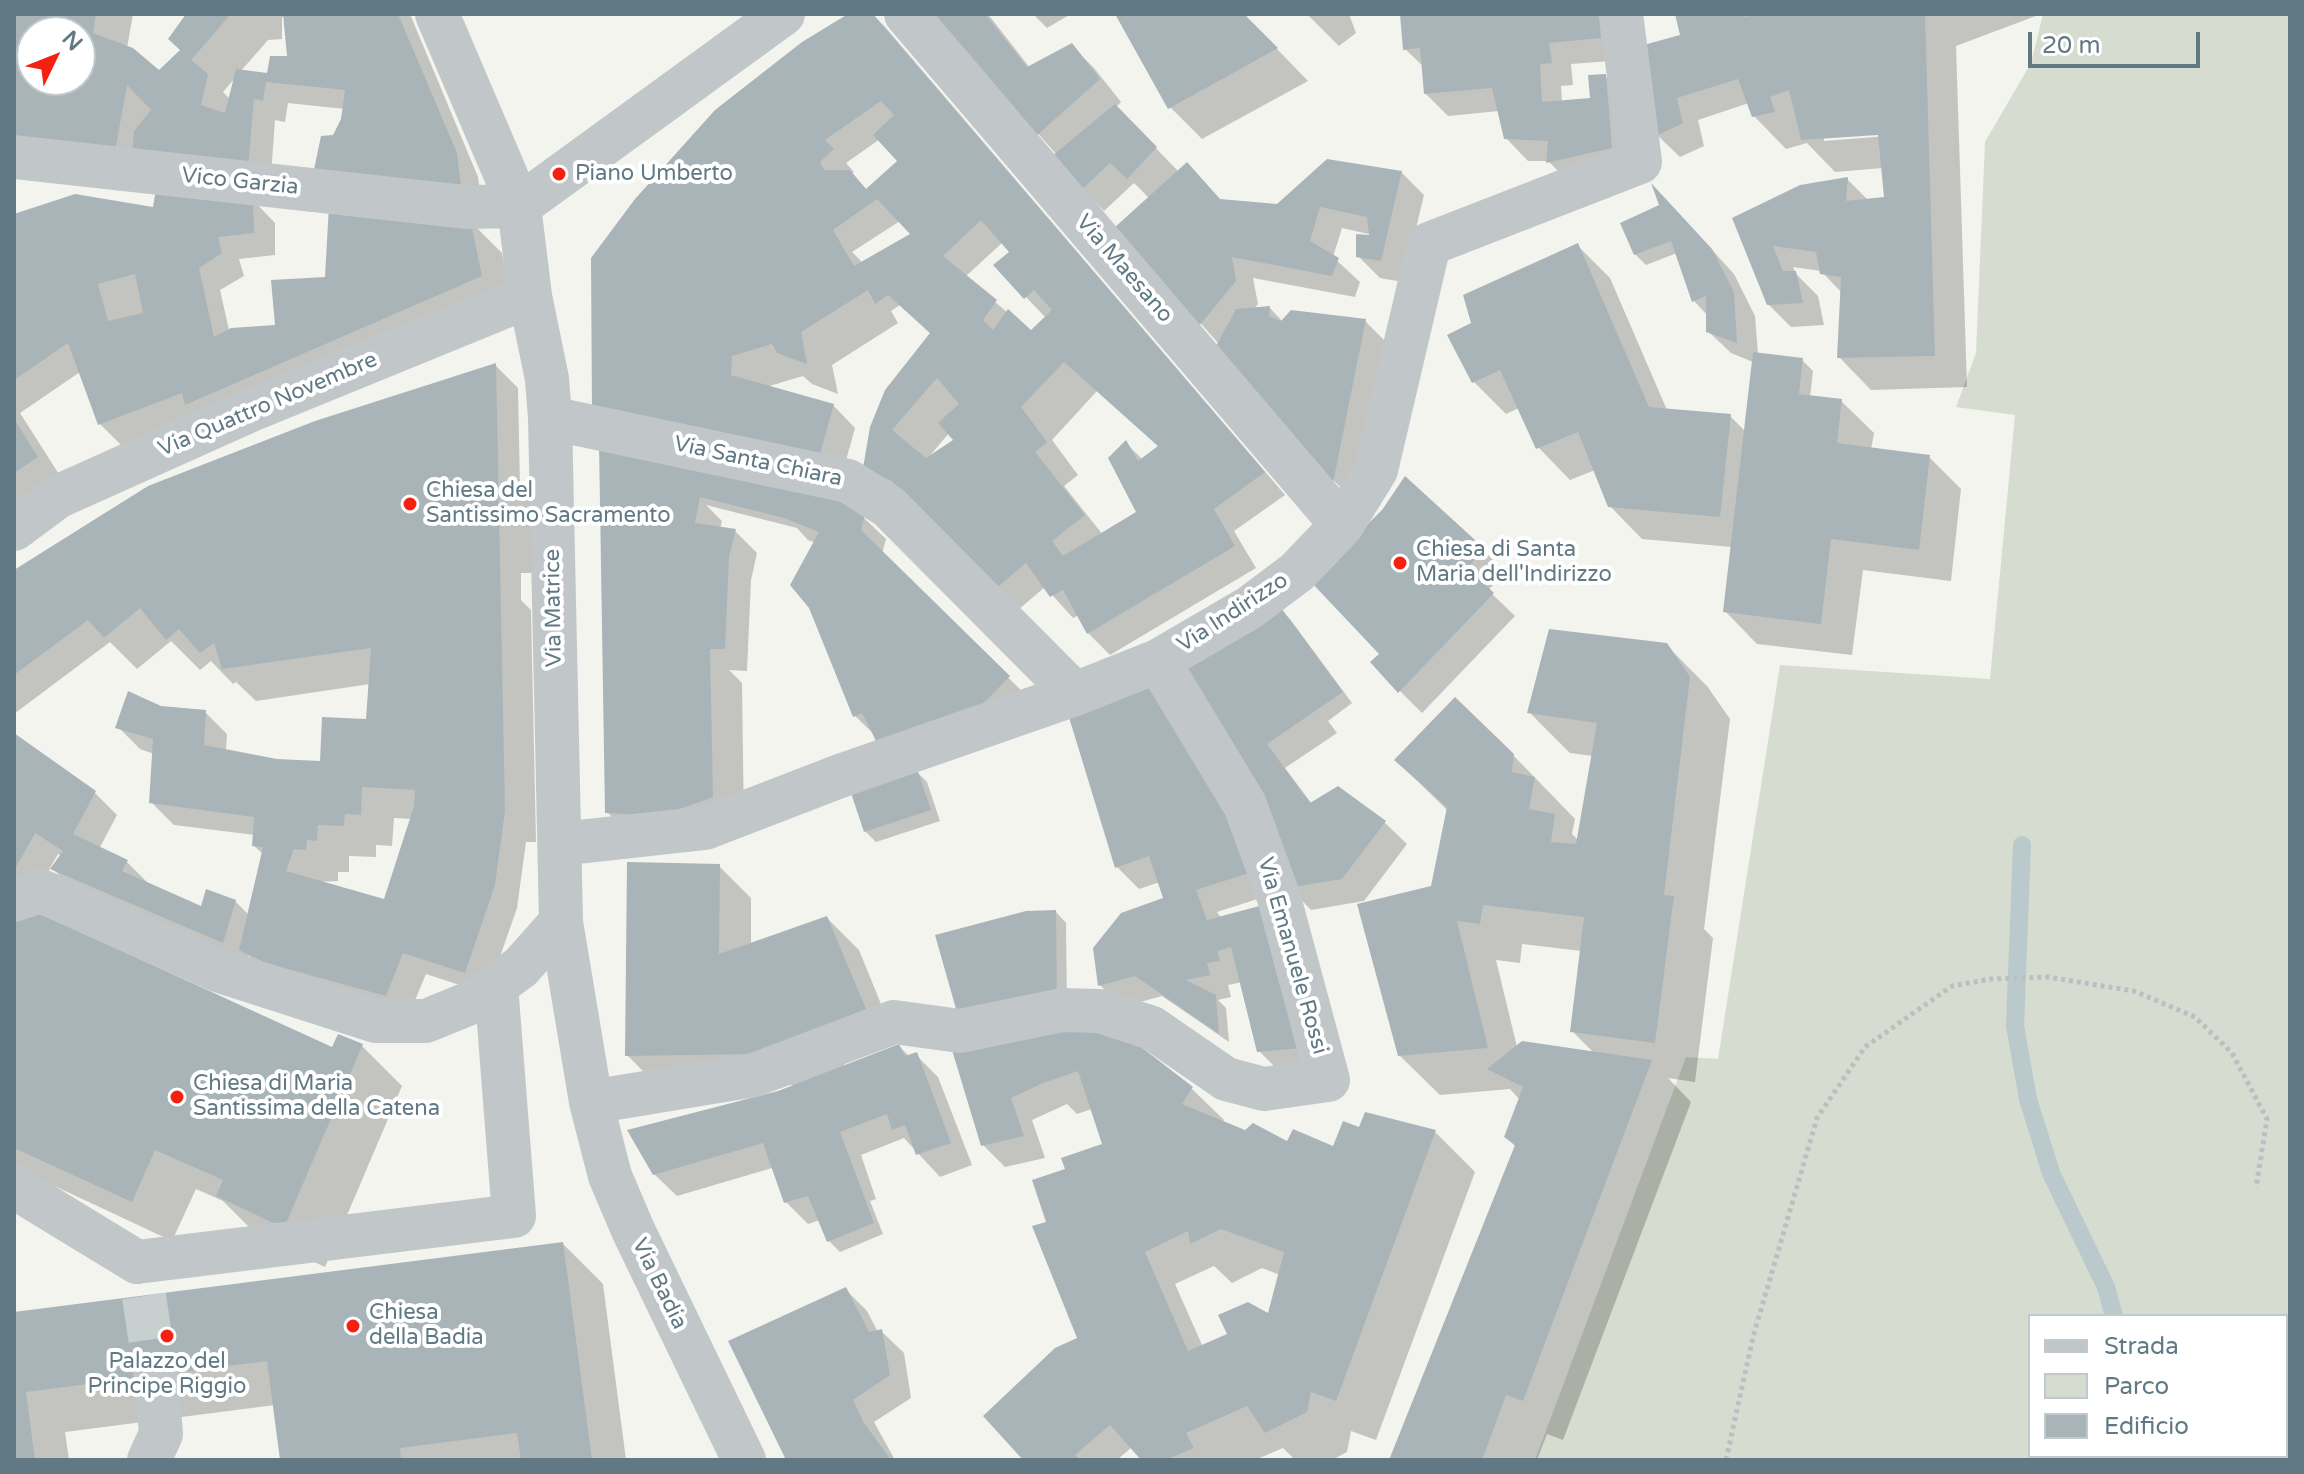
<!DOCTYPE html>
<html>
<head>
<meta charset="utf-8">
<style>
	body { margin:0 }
	#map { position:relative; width:2304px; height:1474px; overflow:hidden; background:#f4f4ef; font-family:"Varela Round",sans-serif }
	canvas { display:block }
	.frame { position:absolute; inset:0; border:16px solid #607984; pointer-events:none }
	.legend { position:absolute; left:2028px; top:1314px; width:260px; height:144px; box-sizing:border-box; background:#fff; border:2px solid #bfc9ce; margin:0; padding:10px 14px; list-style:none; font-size:24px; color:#607984 }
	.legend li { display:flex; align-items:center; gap:16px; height:40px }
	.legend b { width:40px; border:2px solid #bfc9ce }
	.north { position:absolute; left:16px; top:16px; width:80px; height:80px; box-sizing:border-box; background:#fff; border:2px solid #bfc9ce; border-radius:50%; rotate:47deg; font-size:22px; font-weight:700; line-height:32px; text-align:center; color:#607984 }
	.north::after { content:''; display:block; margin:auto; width:28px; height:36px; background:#f42110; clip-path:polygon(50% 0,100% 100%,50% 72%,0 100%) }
	.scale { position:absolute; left:2028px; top:32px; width:172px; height:36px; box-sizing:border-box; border:4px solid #607984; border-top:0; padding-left:10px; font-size:24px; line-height:28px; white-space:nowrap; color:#607984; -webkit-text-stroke:6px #fff; paint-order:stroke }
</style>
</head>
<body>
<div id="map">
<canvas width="2304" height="1474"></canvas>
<div class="frame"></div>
<ul class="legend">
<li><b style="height:10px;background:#c1c6c9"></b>Strada</li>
<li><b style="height:22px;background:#d6dcd0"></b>Parco</li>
<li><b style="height:22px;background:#a9b4b8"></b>Edificio</li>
</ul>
<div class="north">N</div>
<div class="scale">20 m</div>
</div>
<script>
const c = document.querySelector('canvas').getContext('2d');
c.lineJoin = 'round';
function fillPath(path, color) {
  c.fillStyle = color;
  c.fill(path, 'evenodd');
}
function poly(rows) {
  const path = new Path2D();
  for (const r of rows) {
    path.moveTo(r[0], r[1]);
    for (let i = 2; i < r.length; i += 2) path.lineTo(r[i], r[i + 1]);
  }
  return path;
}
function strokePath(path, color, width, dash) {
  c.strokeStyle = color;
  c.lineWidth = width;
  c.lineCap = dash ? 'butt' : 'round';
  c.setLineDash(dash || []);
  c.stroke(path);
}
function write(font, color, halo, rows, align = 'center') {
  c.font = font + ' "Varela Round",sans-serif';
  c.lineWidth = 8;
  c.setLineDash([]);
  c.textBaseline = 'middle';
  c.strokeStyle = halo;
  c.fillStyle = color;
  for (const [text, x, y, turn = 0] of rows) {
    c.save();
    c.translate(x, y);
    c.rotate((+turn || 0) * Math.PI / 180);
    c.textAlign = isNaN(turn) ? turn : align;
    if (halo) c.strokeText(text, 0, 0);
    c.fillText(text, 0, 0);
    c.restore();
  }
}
const green = poly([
	[2043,14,2290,14,2290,1460,1535,1460,1686,1057,1718,1059,1780,665,1990,679,2015,415,1956,407,1976,353,1985,142,2031,63],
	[2286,1316,2286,1456,2030,1456,2030,1316]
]);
const shadow = poly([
	[14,14,133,14,127,48,159,73,182,51,189,14,410,14,478,177,483,216,334,137,343,119,345,109,288,103,285,122,275,120,270,189,14,157],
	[282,17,285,17,290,57,269,75,240,72,268,40,282,39],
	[32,32,80,32,80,80,32,80],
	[236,77,230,99,223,92],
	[852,14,872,14,886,28,1285,495,1234,531,1256,568,1110,655,1088,633,1079,615,1073,618,1045,587,1018,610,865,468,931,334,900,305,891,311,898,323,832,365,838,394,812,384,803,376,766,387,833,405,855,428,840,482,626,445],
	[880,139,900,161,868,191,851,174,854,172,846,163],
	[900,221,913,235,863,263,852,252],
	[1003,242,1012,252,1026,297,1046,318,1031,332,965,277],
	[1097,391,1159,447,1143,460,1126,443,1139,513,1103,535,1064,486,1078,475,1052,440],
	[949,433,955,441,928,458],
	[932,14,988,14,1030,68,1072,46,1094,68,1121,102,1116,107,1179,172,1222,201,1277,206,1401,172,1424,195,1403,282,1380,278,1358,256,1373,235,1342,228,1333,257,1360,282,1355,297,1253,278,1258,304,1253,310,1270,308,1283,322,1365,321,1387,343,1356,502,1335,482,1219,344,1117,229,1150,199,1134,183,1104,211,1082,189,1057,155],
	[1033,14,1071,14,1047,28],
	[1118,14,1252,14,1246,17,1308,81,1202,139,1170,107],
	[1307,14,1349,14,1356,33,1339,46],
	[1402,14,1618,14,1622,60,1571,64,1573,85,1561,86,1562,103,1593,100,1605,76,1627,98,1634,170,1571,184,1548,161,1528,161,1506,138,1499,111,1448,116,1426,94,1424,67,1405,49],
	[1677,14,1750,14,1751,18,1765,14,2041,14,1956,46,1967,387,1871,390,1839,357,1843,294,1821,271,1793,267,1796,274,1818,296,1824,325,1791,327,1768,304,1735,219,1847,179,1869,201,1886,199,1883,168,1835,172,1807,143,1786,149,1754,116,1749,103,1698,120,1704,146,1680,157,1657,135,1683,36],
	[1888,132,1888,136,1824,141,1824,137],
	[253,200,275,223,275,255,239,259,244,276,220,290,229,330,276,327,324,279,469,220,502,253,513,308,132,456,99,423,80,372,20,413,69,490,14,526,14,216,155,209],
	[1673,207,1734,274,1755,316,1758,354,1802,360,1813,371,1810,397,1841,401,1874,433,1871,450,1929,457,1961,489,1951,581,1863,570,1852,655,1757,644,1725,611,1732,547,1642,539,1610,506,1595,470,1570,480,1538,447,1519,408,1506,414,1474,382,1474,324,1578,246,1610,278,1667,410,1730,416,1745,431,1753,362,1731,353,1708,331,1708,316,1694,301,1677,253,1646,265,1635,254],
	[496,366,518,388,520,488,538,506,539,573,521,573,521,600,531,610,536,842,526,842,517,908,487,994,426,974,408,1017,264,972,248,956,246,964,75,891,53,869,62,856,58,854,28,907,14,911,14,736,95,793,117,815,99,849,127,862,149,884,202,909,235,901,249,915,264,855,254,846,255,835,174,825,151,802,154,754,140,749,118,727,160,708,205,712,227,734,226,751,277,761,322,763,368,722,370,684,256,701,236,682,233,684,211,661,200,670,171,641,137,669,110,642,14,714,14,572],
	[394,818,412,819,385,902,317,882,338,881,338,872,349,872,349,856,376,857,376,845,392,846],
	[601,445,863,517,886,539,882,554,1030,699,877,737,855,716,816,543,808,540,797,528,706,505,722,521,720,529,735,531,757,553,751,580,747,671,729,670,742,683,744,829,639,845,607,812],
	[1391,516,1484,551,1506,573,1488,590,1515,616,1422,713,1400,691,1382,654],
	[1279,608,1290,619,1352,703,1328,721,1337,733,1285,768,1312,804,1384,822,1407,844,1364,901,1311,910,1289,887,1242,761],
	[1666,645,1707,686,1730,719,1704,929,1713,938,1695,1082,1668,1078,1691,1102,1563,1440,1547,1434,1537,1460,1391,1460,1516,1147,1506,1137,1520,1100,1510,1089,1440,1095,1399,1055,1448,811,1396,760,1513,755,1575,819,1572,834,1579,841,1593,756,1570,753,1530,713],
	[1522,944,1582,951,1572,1031,1594,1053,1517,1047,1496,960,1520,963],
	[1070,716,1273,894,1217,912,1323,1070,1281,1073,1259,1051,1242,982,1228,985,1231,997,1218,1000,1226,1008,1229,1042,1162,996,1122,1007,1100,985,1165,899,1160,882,1139,889,1117,867],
	[916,771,927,782,940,821,876,842,865,831],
	[719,866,751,898,751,945,827,918,859,950,896,1041,844,1063,845,1067,899,1046,910,1057,916,1055,938,1077,972,1165,940,1177,904,1138,861,1155,876,1199,870,1201,883,1234,840,1252,829,1241,820,1220,808,1224,786,1202,772,1168,677,1196,654,1174,778,1093,796,1085,659,1087,627,1055],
	[1056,912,1066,923,1067,1011,959,1015],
	[14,920,333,1050,362,1046,402,1086,325,1267,258,1236,223,1201,196,1189,172,1241,14,1167],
	[954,1051,1191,1088,1224,1120,1222,1123,1246,1133,1288,1143,1334,1149,1360,1130,1435,1132,1475,1172,1376,1440,1351,1431,1347,1452,1332,1460,1295,1460,1283,1448,1255,1460,1143,1460,1132,1447,1117,1460,1026,1460,1080,1339,1048,1223,1068,1171,1104,1146,1092,1109,1077,1114,1067,1104,1032,1120,1045,1158,1005,1167,983,1145],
	[1214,1266,1232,1283,1262,1268,1280,1275,1269,1316,1203,1347,1175,1284],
	[563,1244,603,1284,626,1460,282,1460,275,1405,65,1432,69,1460,14,1460,14,1314],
	[845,1289,867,1311,878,1332,881,1331,904,1353,911,1398,874,1422,895,1460,788,1460]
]);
const stream = poly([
	[2022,845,2015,1026,2028,1099,2051,1173,2106,1287,2114,1316],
	[2132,1456,2132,1460]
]);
const building = poly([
	[14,14,96,14,93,33,133,48,159,70,180,50,168,39,186,14,231,14,191,60,208,74,201,105,225,113,236,69,267,73,270,56,287,56,283,14,398,14,457,153,462,195,312,179,321,136,333,135,341,119,345,90,266,82,263,101,254,99,248,168,132,157,134,131,151,110,127,85,114,157,14,139],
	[32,32,80,32,80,80,32,80],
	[848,14,873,14,1265,472,1214,509,1235,546,1087,634,1063,590,1050,597,1026,563,994,590,892,481,863,468,870,427,885,390,930,333,888,295,875,304,868,290,801,332,807,364,777,353,772,344,732,356,731,375,834,404,818,461,592,413,591,258,635,199,715,110,802,42],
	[881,101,894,115,873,135,897,161,866,189,850,170,824,170,820,162,834,149,825,140],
	[877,199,910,234,854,266,833,230],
	[981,220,1009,252,993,265,1024,299,1034,290,1052,310,1031,330,1008,309,993,330,983,320,997,300,943,256],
	[1064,362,1158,446,1138,461,1126,440,1108,458,1136,512,1063,556,1052,541,1085,515,1035,452,1047,442,1021,407],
	[937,378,959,404,938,423,953,440,926,458,892,430],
	[929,14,985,14,1027,67,1072,43,1100,79,1035,137],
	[1115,14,1244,14,1278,48,1168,109],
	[1400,14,1599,14,1601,38,1549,43,1552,63,1540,64,1542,102,1590,98,1588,75,1606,74,1612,148,1546,163,1548,141,1504,139,1492,88,1424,94,1420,48,1403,50],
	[1675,14,1744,14,1745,17,1757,14,1925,14,1935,356,1837,358,1841,277,1820,274,1816,252,1773,246,1783,271,1796,271,1803,303,1767,305,1732,218,1800,185,1848,177,1846,201,1884,197,1878,135,1801,140,1789,90,1770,97,1775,112,1752,117,1738,79,1677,98,1683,123,1656,136,1640,46,1680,35],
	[1115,104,1157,147,1127,179,1110,163,1081,190,1052,156],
	[1327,159,1402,171,1381,261,1356,257,1356,234,1369,235,1367,217,1320,207,1310,241,1339,258,1332,276,1232,257,1236,281,1199,326,1114,228,1187,162,1220,199,1277,204],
	[1651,183,1712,249,1734,292,1737,343,1706,332,1706,296,1692,302,1671,241,1634,255,1620,223,1659,205],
	[156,189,253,198,254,233,218,237,222,253,199,268,214,337,231,328,275,325,271,280,325,277,329,205,470,218,482,276,185,405,182,393,98,425,68,343,14,380,14,214,75,194,153,207],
	[135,274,143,313,108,321,98,284],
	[1578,243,1649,407,1731,414,1720,517,1608,507,1578,432,1536,449,1500,370,1472,383,1447,335,1471,323,1463,295],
	[1270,306,1269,316,1281,321,1291,310,1366,319,1333,483,1216,346,1236,309],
	[1753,352,1803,358,1799,394,1842,399,1837,443,1930,455,1919,550,1831,539,1821,624,1723,612],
	[496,363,505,811,495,885,465,973,403,953,386,996,266,963,239,950,263,847,252,846,254,817,149,803,153,739,115,728,128,691,161,706,206,710,204,745,277,759,320,761,322,717,366,719,371,648,222,669,214,643,200,653,179,629,166,640,140,608,104,638,88,620,14,675,14,570,148,486,315,421],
	[362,787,415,790,414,806,384,899,286,871,294,849,306,850,307,840,317,841,318,825,344,826,345,814,361,815],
	[14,419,38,457,14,473],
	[599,442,832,491,865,515,861,530,1010,676,978,709,878,745,862,713,853,717,809,608,790,585,819,532,784,518,700,497,695,523,736,529,729,557,725,649,710,649,713,797,661,816,605,813],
	[1405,476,1486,550,1467,567,1494,593,1398,693,1370,662,1379,654,1310,581,1382,510],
	[1279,605,1343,692,1267,744,1310,803,1338,786,1386,821,1342,879,1287,888,1182,668],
	[1549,629,1667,643,1690,677,1664,895,1674,896,1655,1043,1570,1032,1584,917,1483,905,1480,924,1457,921,1488,1048,1398,1056,1357,904,1431,886,1447,807,1394,760,1455,697,1514,754,1512,772,1535,777,1529,809,1555,814,1551,842,1576,844,1597,723,1527,713],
	[1148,683,1232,808,1252,872,1196,890,1207,920,1263,905,1302,1048,1257,1052,1231,947,1217,951,1220,961,1207,963,1210,975,1186,980,1216,995,1219,1034,1135,976,1098,986,1093,948,1121,913,1163,898,1149,856,1115,868,1068,714],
	[14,733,96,791,73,834,128,860,122,871,201,906,206,889,236,900,223,943,50,869,63,851,35,833,14,871],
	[917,769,931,810,864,832,850,790],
	[627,862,720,864,719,954,827,916,866,1009,759,1054,625,1056],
	[1056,910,1057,1001,958,1016,935,935,1026,911],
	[41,914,332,1047,338,1034,363,1044,284,1228,216,1196,223,1180,155,1150,132,1202,14,1148,14,916],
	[1063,1024,1136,1043,1193,1087,1182,1104,1245,1130,1253,1123,1287,1141,1293,1129,1333,1146,1343,1121,1359,1127,1365,1112,1436,1130,1336,1401,1311,1392,1307,1412,1265,1433,1247,1406,1186,1433,1194,1448,1165,1460,1141,1460,1110,1425,1075,1455,1080,1460,1023,1460,983,1416,1055,1348,1077,1338,1032,1226,1046,1222,1032,1180,1065,1169,1061,1158,1102,1144,1078,1071,1043,1083,1011,1098,1024,1136,981,1146,952,1050],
	[1221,1229,1284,1252,1268,1313,1248,1302,1218,1315,1227,1334,1188,1351,1145,1252,1188,1231,1190,1244],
	[1522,1041,1652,1060,1523,1401,1506,1395,1482,1460,1389,1460,1515,1145,1504,1137,1523,1087,1487,1069],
	[899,1044,905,1056,917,1052,951,1143,916,1155,905,1125,892,1130,887,1114,840,1132,874,1223,827,1242,808,1196,784,1203,763,1143,653,1175,627,1130,778,1091],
	[563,1242,592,1460,521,1460,517,1433,400,1448,401,1460,280,1460,267,1361,26,1392,35,1460,14,1460,14,1312],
	[846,1287,869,1332,882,1329,890,1375,853,1400,864,1423,891,1460,786,1460,728,1341]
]);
const streetTunnel = poly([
	[144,1296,156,1376]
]);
const path = poly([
	[1726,1460,1753,1337,1817,1118,1865,1047,1952,986,1991,979,2048,977,2134,991,2195,1017,2232,1053,2267,1119,2256,1188]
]);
const street = poly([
	[437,14,519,206,530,296,547,379,550,418,561,922,591,1102,610,1176,633,1230,744,1460],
	[906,14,1342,525],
	[14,157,466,207,519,206,783,14],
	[550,418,848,481,889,507,1075,694],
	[14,529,57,497,251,410,530,296],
	[560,844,705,828,840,776,1075,694,1158,661,1249,608,1297,572,1342,525,1376,470,1429,244,1640,162,1621,14],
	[14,900,41,891,217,970,376,1021,426,1021,475,1001,521,967,561,922],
	[591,1102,754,1075,894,1022,960,1031,1062,1010,1100,1011,1152,1028,1226,1079,1264,1089,1328,1080,1279,898,1245,805,1158,661],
	[14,1187,137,1262],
	[137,1262,514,1216,496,985],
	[149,1460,161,1434,156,1376]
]);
const markers = [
	[559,174,8,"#f42110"],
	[410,504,8,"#f42110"],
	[1400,563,8,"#f42110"],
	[177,1097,8,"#f42110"],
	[353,1326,8,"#f42110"],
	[167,1336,8,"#f42110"]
];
const poiNames = [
	["Piano Umberto",575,174],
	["Chiesa del",426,491],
	["Santissimo Sacramento",426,516],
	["Chiesa di Santa",1416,550],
	["Maria dell'Indirizzo",1416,575],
	["Chiesa di Maria",193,1084],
	["Santissima della Catena",193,1109],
	["Chiesa",369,1313],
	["della Badia",369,1338],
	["Palazzo del",167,1362,"center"],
	["Principe Riggio",167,1387,"center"]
];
const streetNames = [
	["Vico Garzia",240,182,6],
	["Via Maesano",1124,269,49],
	["Via Quattro Novembre",268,405,-23],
	["Via Santa Chiara",758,462,12],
	["Via Matrice",554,608,-91],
	["Via Indirizzo",1233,613,-33],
	["Via Emanuele Rossi",1292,956,74],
	["Via Badia",659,1284,64]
];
fillPath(green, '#d6dcd0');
fillPath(shadow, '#0003');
strokePath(stream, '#b9c9cc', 18);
fillPath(building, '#a9b4b8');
strokePath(streetTunnel, '#c8cfcf', 44, [44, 22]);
strokePath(path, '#bcbfc1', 5, [4, 4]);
strokePath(street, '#c1c6c9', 44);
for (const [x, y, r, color] of markers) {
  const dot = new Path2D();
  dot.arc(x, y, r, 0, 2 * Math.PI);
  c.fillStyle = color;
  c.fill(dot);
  strokePath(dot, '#fff', 3);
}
write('22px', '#607984', '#fff', poiNames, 'left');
write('22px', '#607984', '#fff', streetNames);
</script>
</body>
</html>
